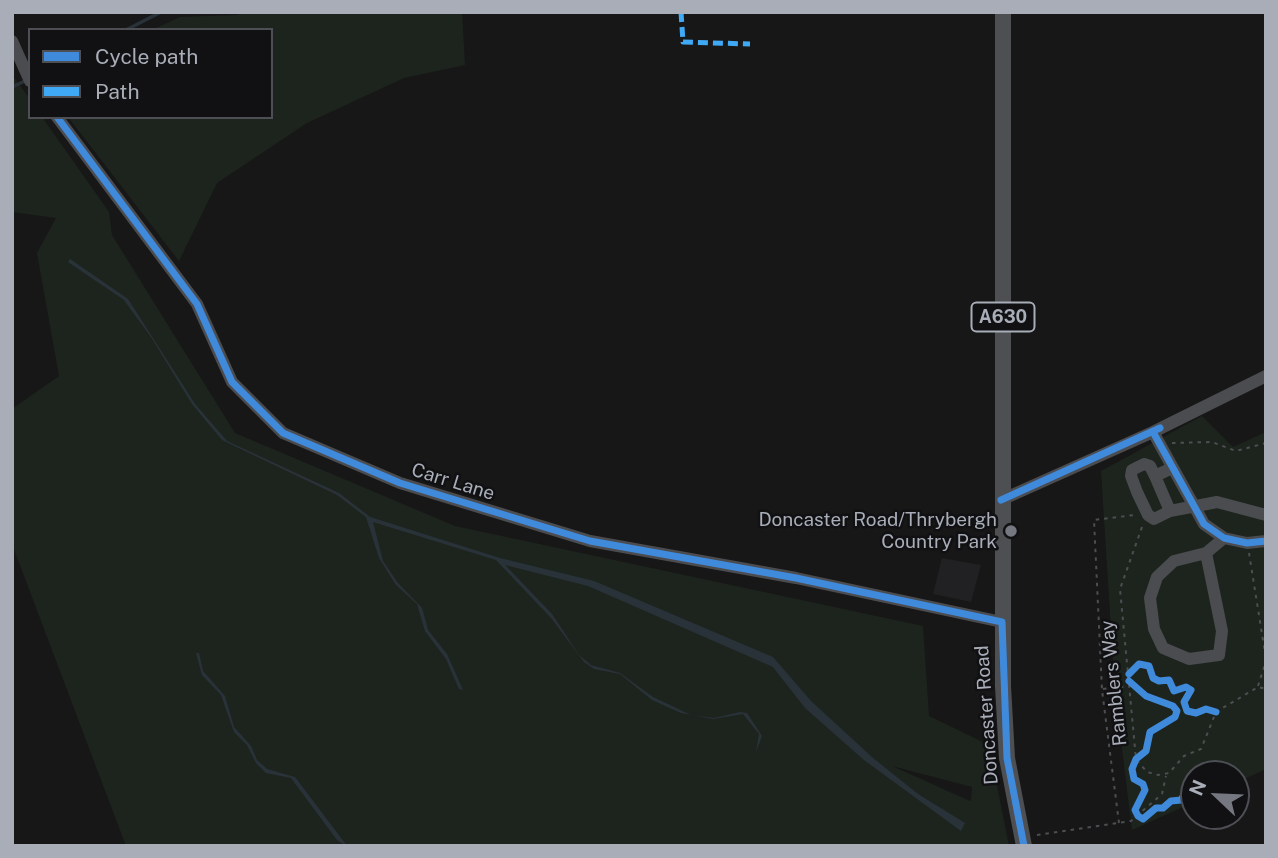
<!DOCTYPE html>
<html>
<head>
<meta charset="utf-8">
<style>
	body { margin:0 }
	#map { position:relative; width:1278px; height:858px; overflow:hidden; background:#171717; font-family:"Public Sans",sans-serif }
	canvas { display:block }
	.frame { position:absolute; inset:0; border:14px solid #a8adb8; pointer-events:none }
	.legend { position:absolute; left:28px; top:28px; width:245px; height:91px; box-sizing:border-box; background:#111113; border:2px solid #4d4f55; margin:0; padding:9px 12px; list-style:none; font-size:21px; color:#a8adb8 }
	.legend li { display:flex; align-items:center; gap:14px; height:35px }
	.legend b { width:35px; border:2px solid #4d4f55 }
	.north { position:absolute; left:1180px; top:760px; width:70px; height:70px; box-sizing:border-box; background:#111113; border:2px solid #4d4f55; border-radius:50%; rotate:293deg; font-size:19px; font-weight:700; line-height:28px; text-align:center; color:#a8adb8 }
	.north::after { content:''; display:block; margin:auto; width:24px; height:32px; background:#757880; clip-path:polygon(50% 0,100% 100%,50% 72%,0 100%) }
</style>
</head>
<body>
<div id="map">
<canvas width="1278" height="858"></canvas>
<div class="frame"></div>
<ul class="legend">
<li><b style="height:9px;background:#408adc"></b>Cycle path</li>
<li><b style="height:9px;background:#3fa9f5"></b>Path</li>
</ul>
<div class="north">N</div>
</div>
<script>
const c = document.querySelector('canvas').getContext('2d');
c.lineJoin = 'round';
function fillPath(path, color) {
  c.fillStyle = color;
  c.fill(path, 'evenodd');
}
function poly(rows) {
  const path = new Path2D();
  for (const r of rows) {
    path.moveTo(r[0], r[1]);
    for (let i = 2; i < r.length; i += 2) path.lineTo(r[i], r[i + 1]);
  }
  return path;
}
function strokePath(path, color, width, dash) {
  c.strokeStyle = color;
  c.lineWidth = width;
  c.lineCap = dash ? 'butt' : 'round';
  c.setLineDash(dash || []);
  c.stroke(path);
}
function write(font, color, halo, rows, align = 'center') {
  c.font = font + ' "Public Sans",sans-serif';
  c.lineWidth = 5;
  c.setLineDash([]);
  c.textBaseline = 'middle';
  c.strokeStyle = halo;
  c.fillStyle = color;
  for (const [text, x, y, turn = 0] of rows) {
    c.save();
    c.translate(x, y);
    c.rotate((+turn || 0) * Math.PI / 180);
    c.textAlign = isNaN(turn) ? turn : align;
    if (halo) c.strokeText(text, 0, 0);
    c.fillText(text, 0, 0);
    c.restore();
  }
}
const built = poly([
	[942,558,981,565,971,602,933,594]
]);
const green = poly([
	[239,12,462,12,465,65,404,78,307,123,217,183,179,261,68,117,271,117,271,30,152,30,180,17,238,15],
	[12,75,30,99,30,117,42,117,109,212,112,235,235,433,455,526,923,626,929,716,989,745,1009,846,126,846,12,544,12,409,59,376,37,253,56,218,12,212],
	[892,766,972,787,971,800,970,801],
	[1202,416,1233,447,1266,432,1266,769,1236,783,1236,774,1194,774,1194,802,1132,830,1115,692,1101,471]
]);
const water = poly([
	[70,259,128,299,195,404,227,441,339,493,370,517,500,558,594,581,773,657,811,701,873,758,918,794,965,823,961,831,864,760,805,708,773,667,588,586,505,565,552,614,579,655,591,665,620,673,653,697,691,715,714,718,740,712,747,713,762,736,756,752,759,734,743,714,713,719,681,713,652,700,620,674,594,669,584,662,552,619,496,560,373,522,383,561,397,582,422,608,428,630,447,654,463,690,459,689,446,659,425,631,417,604,396,585,379,558,366,517,337,495,222,440,192,404,151,337,124,300,68,262],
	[196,653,199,653,203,671,225,696,234,727,251,746,257,760,267,769,295,777,347,846,337,840,291,778,266,773,256,763,247,745,234,732,221,695,202,675]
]);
const stream = poly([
	[126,30,161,12],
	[12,87,25,81]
]);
const path = poly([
	[1172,443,1212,442,1236,451,1266,443],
	[1142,527,1120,589,1136,759,1147,772,1158,775,1169,773,1184,756,1201,749,1216,712,1258,687,1266,689],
	[1249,553,1266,659],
	[1258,686,1266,661],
	[1103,689,1129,686],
	[1119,823,1102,690,1094,520,1134,515],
	[1037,835,1131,821,1162,794,1166,776]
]);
const minor = poly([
	[12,41,30,81],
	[57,117,197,304,232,382,283,433,400,483,590,541,796,578,1002,622],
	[1153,432,1204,524,1224,538,1247,543,1266,541],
	[1155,476,1170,511,1154,519,1148,515,1137,492,1131,476,1132,470,1144,464,1150,466,1155,476,1172,468],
	[1001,500,1153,432,1266,376],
	[1170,511,1217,502,1266,515],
	[1206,553,1222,631,1219,655,1189,659,1163,648,1154,629,1150,598,1157,577,1174,561,1206,553,1224,538]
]);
const major = poly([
	[1003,12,1003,686,1007,758,1024,846]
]);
const quiet = poly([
	[681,12,683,42,750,44]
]);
const cycleway = poly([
	[57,117,197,304,232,382,283,433,400,483,590,541,796,578,1002,622,1007,758,1024,846],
	[1153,432,1204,524,1224,538,1247,543,1266,541],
	[1001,500,1160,428],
	[1129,674,1139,664,1149,666,1153,678,1159,681,1169,680,1174,691,1186,687,1191,690,1184,702,1187,711,1196,713,1206,709,1216,712],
	[1129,681,1146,696,1173,706,1177,711,1175,717,1150,732,1146,751,1136,759,1132,769,1134,779,1143,784,1145,790,1135,810,1138,816,1143,819,1156,808,1163,808,1171,801,1181,800,1185,793,1194,789]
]);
const markers = [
	[1011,531,7,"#757880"]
];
const shields = [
	[1003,317,63]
];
const shieldNames = [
	["A630",1003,317]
];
const streetNames = [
	["Carr Lane",453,482,17],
	["Ramblers Way",1114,683,-96],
	["Doncaster Road",987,715,-94]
];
const poiNames = [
	["Doncaster Road/Thrybergh",997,520],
	["Country Park",997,542]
];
fillPath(built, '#212123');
fillPath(green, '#1d241e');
fillPath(water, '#2a3239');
strokePath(stream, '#2a3239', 3.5);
strokePath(path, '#4d4e52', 2, [3.5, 5]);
strokePath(minor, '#4b4c50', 12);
strokePath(major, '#4d4f52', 16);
strokePath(quiet, '#3fa9f5', 5, [10, 5]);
strokePath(cycleway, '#408adc', 7);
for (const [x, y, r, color] of markers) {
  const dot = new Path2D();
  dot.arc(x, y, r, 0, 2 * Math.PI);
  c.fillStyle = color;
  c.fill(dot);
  strokePath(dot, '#111113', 2.5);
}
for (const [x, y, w] of shields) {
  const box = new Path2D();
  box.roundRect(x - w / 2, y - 14.5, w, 29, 5);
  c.fillStyle = '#111113';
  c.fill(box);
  strokePath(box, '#a8adb8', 2);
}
write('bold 18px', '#a8adb8', null, shieldNames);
write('19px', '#a8adb8', '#111113', streetNames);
write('19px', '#a8adb8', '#111113', poiNames, 'right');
</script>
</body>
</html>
